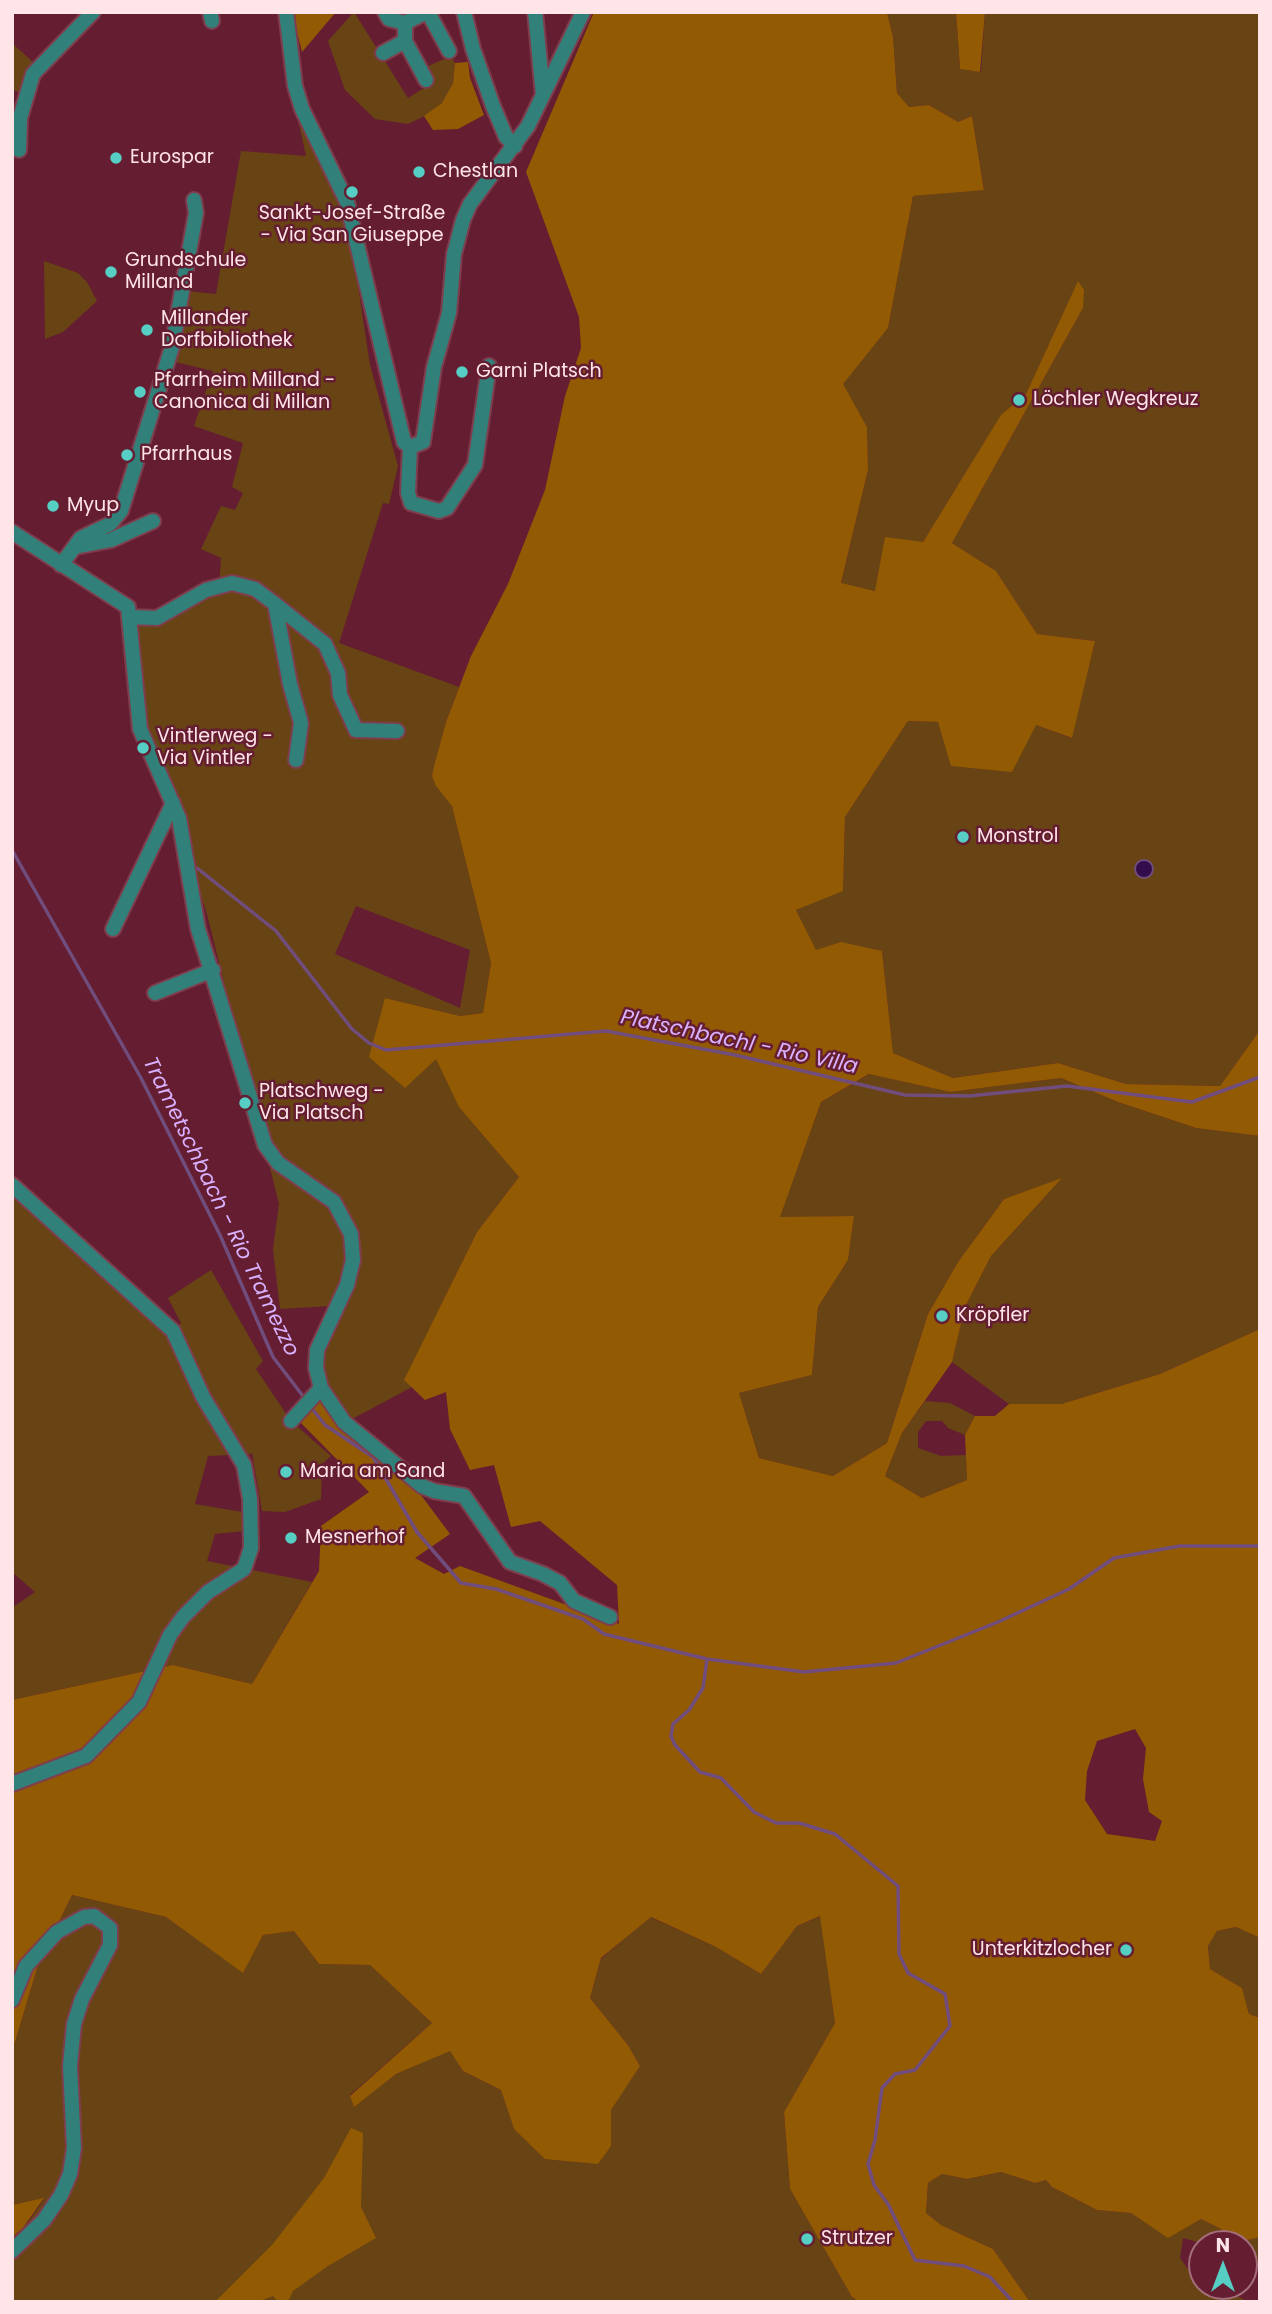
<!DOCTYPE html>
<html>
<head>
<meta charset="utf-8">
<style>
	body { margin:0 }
	#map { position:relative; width:1272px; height:2314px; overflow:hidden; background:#651e31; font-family:Poppins,sans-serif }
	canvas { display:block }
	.frame { position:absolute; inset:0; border:14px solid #ffe4e8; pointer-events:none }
	.north { position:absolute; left:1188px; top:2230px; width:70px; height:70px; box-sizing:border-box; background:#651e31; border:2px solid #a36d7a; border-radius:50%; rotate:0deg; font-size:19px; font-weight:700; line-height:28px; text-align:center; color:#ffe4e8 }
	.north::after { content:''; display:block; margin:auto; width:24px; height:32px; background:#56cec4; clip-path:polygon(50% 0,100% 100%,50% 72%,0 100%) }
</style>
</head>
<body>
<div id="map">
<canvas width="1272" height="2314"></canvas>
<div class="frame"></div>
<div class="north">N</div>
</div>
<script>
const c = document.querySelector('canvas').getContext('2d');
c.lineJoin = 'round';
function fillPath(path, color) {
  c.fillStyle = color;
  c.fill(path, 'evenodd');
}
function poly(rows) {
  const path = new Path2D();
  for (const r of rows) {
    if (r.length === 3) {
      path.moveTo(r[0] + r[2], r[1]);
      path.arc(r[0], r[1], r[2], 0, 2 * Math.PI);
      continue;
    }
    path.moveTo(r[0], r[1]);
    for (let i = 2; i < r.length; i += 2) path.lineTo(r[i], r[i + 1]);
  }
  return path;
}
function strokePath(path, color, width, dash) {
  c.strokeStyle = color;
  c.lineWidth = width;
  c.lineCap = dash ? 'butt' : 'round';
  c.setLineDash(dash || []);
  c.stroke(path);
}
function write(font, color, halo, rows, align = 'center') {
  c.font = font + ' Poppins,sans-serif';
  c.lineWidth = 5;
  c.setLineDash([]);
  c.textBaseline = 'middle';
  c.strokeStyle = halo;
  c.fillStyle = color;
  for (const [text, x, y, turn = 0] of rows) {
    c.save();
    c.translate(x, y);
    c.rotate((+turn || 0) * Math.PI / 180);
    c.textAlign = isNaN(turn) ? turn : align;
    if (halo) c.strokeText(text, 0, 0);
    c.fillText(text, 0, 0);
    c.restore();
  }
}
const green = poly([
	[354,12,408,98,434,82,426,67,451,56,455,63,453,83,443,102,431,113,408,124,375,119,345,90,328,41],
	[887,12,956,12,960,69,981,72,985,12,1260,12,1260,1030,1220,1086,1126,1084,1058,1063,953,1078,893,1053,882,951,816,951,796,910,843,890,845,817,908,721,1036,725,1071,738,1095,641,1037,634,996,571,952,543,1083,308,1078,282,1026,394,1001,416,923,542,876,591,841,584,868,470,867,427,842,384,888,328,913,196,984,189,972,116,958,122,929,105,909,107,897,93,893,37],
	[12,43,36,65,22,93,12,90],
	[292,92,349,226,370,365,398,466,389,504,383,503,339,643,459,687,446,722,432,776,452,805,491,963,483,1013,460,1016,385,998,436,1059,460,1107,519,1177,477,1232,405,1380,412,1387,354,1418,345,1417,324,1386,321,1356,330,1306,280,1309,273,1249,279,1204,207,914,143,723,136,625,147,624,219,589,221,558,201,549,221,506,235,510,243,493,232,487,243,443,194,426,213,371,171,361,186,291,216,294,241,151,306,156],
	[356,906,470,950,460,1008,335,954],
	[44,261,78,273,87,282,97,301,63,332,45,339],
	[870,1074,950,1092,1061,1078,1118,1102,1196,1128,1260,1136,1260,1329,1160,1374,1061,1404,1009,1404,952,1362,965,1307,991,1256,1060,1180,1004,1199,958,1262,928,1314,887,1443,833,1476,759,1458,739,1393,812,1375,818,1307,848,1260,854,1216,779,1218,821,1102],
	[12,1195,170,1338,181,1323,168,1298,211,1270,263,1361,256,1369,291,1421,331,1456,322,1464,321,1499,285,1512,262,1511,252,1453,236,1461,229,1455,208,1456,195,1504,242,1512,244,1531,215,1534,207,1561,312,1582,252,1684,173,1665,12,1700,12,1608,35,1592,12,1572],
	[925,1401,950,1403,975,1416,965,1435,948,1428,942,1421,926,1421,918,1432,918,1448,941,1456,966,1455,967,1480,922,1498,885,1476,902,1433],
	[72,1895,166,1917,243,1972,263,1935,294,1931,319,1964,370,1965,432,2023,350,2095,354,2106,396,2074,450,2050,463,2071,501,2090,514,2129,611,2146,610,2110,640,2066,628,2045,590,1998,601,1959,650,1917,716,1947,761,1974,797,1926,821,1916,835,2023,784,2112,790,2189,852,2297,860,2302,12,2302,12,2237,24,2228,44,2199,12,2205,12,2052,38,1965],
	[1236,1927,1260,1938,1260,2018,1249,2014,1242,1988,1210,1969,1208,1945,1217,1931],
	[1001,2172,1035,2183,1046,2180,1052,2187,1097,2210,1131,2213,1168,2237,1201,2219,1244,2241,1260,2237,1260,2269,1244,2260,1244,2244,1205,2244,1183,2238,1180,2258,1188,2269,1202,2277,1202,2286,1219,2286,1248,2302,1030,2302,993,2249,941,2225,926,2213,928,2183,942,2174,967,2179]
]);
const forest = poly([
	[292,12,336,12,302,52],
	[594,12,887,12,893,37,897,93,909,107,929,105,958,122,972,116,984,190,913,196,888,328,843,384,867,427,868,470,841,583,875,591,885,537,923,542,1001,415,1026,394,1078,281,1084,290,1083,308,952,543,996,571,1037,634,1095,641,1072,738,1036,725,1012,772,951,766,938,722,908,721,845,817,843,891,796,910,816,950,841,942,882,951,893,1053,953,1078,1058,1063,1126,1084,1220,1086,1260,1030,1260,1136,1196,1128,1118,1102,1061,1078,950,1092,869,1074,821,1102,780,1217,854,1216,848,1260,818,1307,812,1375,739,1393,759,1458,833,1476,887,1443,928,1314,958,1262,1004,1199,1062,1178,991,1256,965,1307,952,1362,902,1433,885,1476,922,1498,967,1480,965,1435,975,1416,995,1416,1009,1404,1061,1404,1160,1374,1260,1329,1260,1938,1236,1927,1217,1931,1208,1946,1210,1969,1242,1988,1249,2014,1260,2018,1260,2237,1244,2241,1201,2219,1168,2238,1131,2213,1097,2210,1052,2187,1046,2180,1035,2183,1001,2172,967,2179,942,2174,928,2183,926,2213,941,2225,993,2249,1030,2302,860,2302,852,2297,790,2189,784,2112,835,2023,820,1916,797,1926,761,1974,716,1947,651,1917,601,1958,590,1998,628,2045,640,2066,611,2110,611,2146,598,2164,545,2159,514,2129,501,2090,463,2071,450,2051,396,2074,354,2107,350,2096,432,2023,370,1965,319,1964,294,1931,263,1935,243,1973,166,1917,72,1895,38,1965,12,2052,12,1700,173,1665,252,1684,319,1571,321,1526,369,1492,299,1421,321,1397,418,1491,450,1534,415,1558,444,1574,460,1566,619,1624,617,1585,540,1521,511,1527,494,1465,470,1470,450,1429,446,1392,425,1400,404,1380,477,1232,519,1177,459,1107,436,1059,405,1088,369,1057,385,998,460,1016,483,1013,491,963,452,806,436,786,432,776,434,766,446,722,471,656,508,584,545,490,565,396,581,348,579,317,526,172],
	[1135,1729,1146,1748,1143,1779,1149,1812,1162,1821,1155,1841,1107,1834,1085,1800,1087,1771,1097,1741],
	[956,12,985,12,980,72,960,69],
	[468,62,470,78,484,115,458,129,433,130,424,116,442,103,453,83,455,63],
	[351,2128,363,2133,361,2207,376,2238,328,2266,293,2291,288,2302,279,2302,273,2296,257,2302,215,2302,272,2245,324,2178],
	[44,2198,23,2228,12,2237,12,2205]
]);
const water = poly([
	[1144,869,9]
]);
const stream = poly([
	[12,850,141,1078,220,1235,273,1357,306,1400],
	[197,868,276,931,352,1029,369,1043,386,1050,606,1031,735,1055,905,1095,969,1096,1067,1086,1192,1102,1260,1077],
	[310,1406,325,1425,373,1457,417,1532,461,1583,496,1589,583,1619,604,1634,707,1659,804,1672,896,1663,998,1622,1069,1589,1114,1558,1180,1546,1260,1546],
	[707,1659,703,1688,689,1710,673,1724,671,1736,675,1745,700,1772,721,1778,754,1812,776,1823,799,1823,835,1834,898,1886,899,1954,908,1973,945,1994,950,2026,915,2070,895,2074,882,2088,875,2140,868,2164,874,2185,888,2204,915,2260,964,2266,990,2277,1013,2302]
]);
const minor = poly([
	[210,12,212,21],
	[286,12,295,86,302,109,347,202,404,442,410,447,423,442,434,367,449,313,454,254,463,220,470,204,528,126,583,12],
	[385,12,389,19,405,23],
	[428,12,449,51],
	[464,12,473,49,493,106,506,137,515,146],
	[535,12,543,95],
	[383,53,405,41],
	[426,80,405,41,405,23,426,12],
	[19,150,20,118,33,74,93,12],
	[410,447,408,493,411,503,439,511,447,508,475,465,489,366],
	[12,532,128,607,140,729,179,818,198,929,265,1145,278,1163,334,1202,351,1234,353,1260,347,1285,317,1350,316,1368,321,1388,344,1422,422,1486,434,1491,464,1496,510,1562,543,1574,560,1583,574,1601,610,1617],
	[75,547,111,540,153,521],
	[61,565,81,538,110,524,121,511,172,347,196,213,194,200],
	[275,604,325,644,338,673,340,695,356,730,397,731],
	[130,617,157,618,206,590,232,583,255,589,275,604,290,684,301,723,296,760],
	[113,929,173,803],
	[155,993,213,970],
	[12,1185,173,1331,203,1397,244,1465,250,1499,251,1548,244,1569,208,1592,183,1617,170,1635,139,1702,86,1756,12,1784],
	[291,1421,321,1388],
	[12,2000,26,1966,57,1932,84,1917,94,1916,110,1928,110,1945,82,1999,74,2024,70,2066,74,2148,70,2174,61,2195,44,2220,12,2251]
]);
const markers = [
	[116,158,7,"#56cec4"],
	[419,172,7,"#56cec4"],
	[352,192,7,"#56cec4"],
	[111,272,7,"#56cec4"],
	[147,330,7,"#56cec4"],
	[462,372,7,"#56cec4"],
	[140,392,7,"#56cec4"],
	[1019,400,7,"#56cec4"],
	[127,455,7,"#56cec4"],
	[53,506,7,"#56cec4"],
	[143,748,7,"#56cec4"],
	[963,837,7,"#56cec4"],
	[245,1103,7,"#56cec4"],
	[942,1316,7,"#56cec4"],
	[286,1472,7,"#56cec4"],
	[291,1538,7,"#56cec4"],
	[1126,1950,7,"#56cec4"],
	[807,2239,7,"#56cec4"]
];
const poiNames = [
	["Eurospar",130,158],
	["Chestlan",433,172],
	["Sankt-Josef-Straße",352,214,"center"],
	["- Via San Giuseppe",352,236,"center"],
	["Grundschule",125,261],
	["Milland",125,283],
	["Millander",161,319],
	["Dorfbibliothek",161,341],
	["Garni Platsch",476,372],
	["Pfarrheim Milland -",154,381],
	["Canonica di Millan",154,403],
	["Löchler Wegkreuz",1033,400],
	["Pfarrhaus",141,455],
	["Myup",67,506],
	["Vintlerweg -",157,737],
	["Via Vintler",157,759],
	["Monstrol",977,837],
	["Platschweg -",259,1092],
	["Via Platsch",259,1114],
	["Kröpfler",956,1316],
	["Maria am Sand",300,1472],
	["Mesnerhof",305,1538],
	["Unterkitzlocher",1112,1950,"right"],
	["Strutzer",821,2239]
];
const waterNames = [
	["Platschbachl - Rio Villa",739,1043,12],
	["Trametschbach - Rio Tramezzo",220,1207,64]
];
fillPath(green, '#684314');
fillPath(forest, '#935a04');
fillPath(water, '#330c4d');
strokePath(water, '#704d7c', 2);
strokePath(stream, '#704d7c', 3.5);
strokePath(minor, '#7e3e4e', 18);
strokePath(minor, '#31817a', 14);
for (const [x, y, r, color] of markers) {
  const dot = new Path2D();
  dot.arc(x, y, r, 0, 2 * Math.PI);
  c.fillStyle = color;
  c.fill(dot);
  strokePath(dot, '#651e31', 2.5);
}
write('19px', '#ffe4e8', '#651e31', poiNames, 'left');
write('italic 21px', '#d9b1fe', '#651e31', waterNames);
</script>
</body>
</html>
